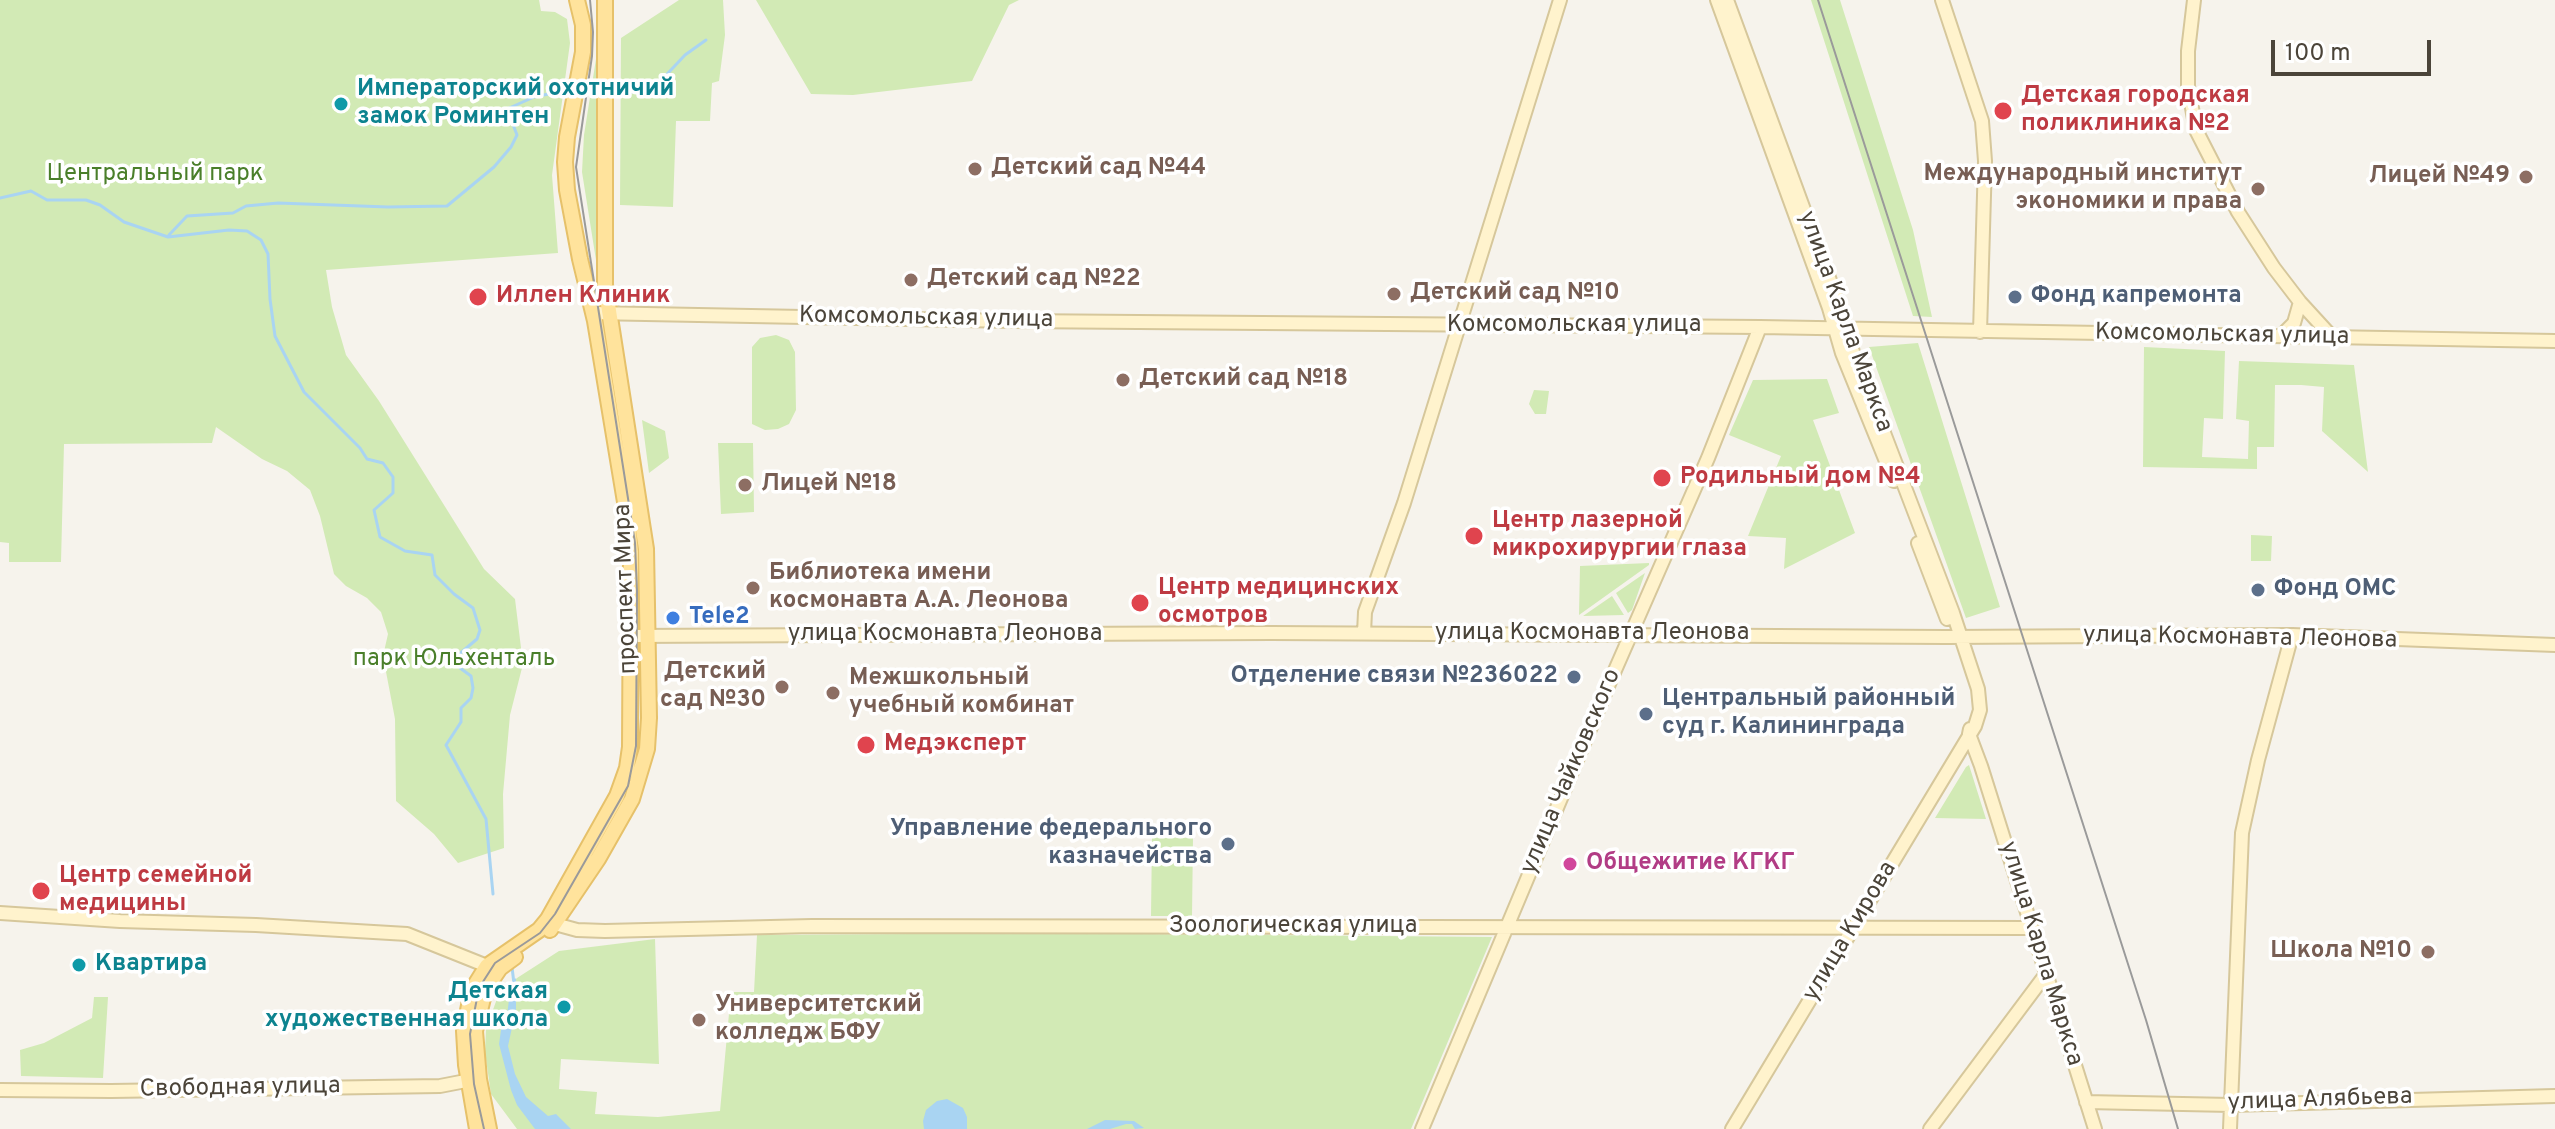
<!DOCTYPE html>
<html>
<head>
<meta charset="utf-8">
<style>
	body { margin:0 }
	#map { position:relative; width:2555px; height:1129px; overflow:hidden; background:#f6f3ec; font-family:Overpass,sans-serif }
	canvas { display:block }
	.scale { position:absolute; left:2271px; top:40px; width:160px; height:36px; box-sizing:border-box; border:4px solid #4b4439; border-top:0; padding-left:10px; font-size:24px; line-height:28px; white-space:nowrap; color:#4b4439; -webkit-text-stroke:6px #fff; paint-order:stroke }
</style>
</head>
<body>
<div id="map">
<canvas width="2555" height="1129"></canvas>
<div class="scale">100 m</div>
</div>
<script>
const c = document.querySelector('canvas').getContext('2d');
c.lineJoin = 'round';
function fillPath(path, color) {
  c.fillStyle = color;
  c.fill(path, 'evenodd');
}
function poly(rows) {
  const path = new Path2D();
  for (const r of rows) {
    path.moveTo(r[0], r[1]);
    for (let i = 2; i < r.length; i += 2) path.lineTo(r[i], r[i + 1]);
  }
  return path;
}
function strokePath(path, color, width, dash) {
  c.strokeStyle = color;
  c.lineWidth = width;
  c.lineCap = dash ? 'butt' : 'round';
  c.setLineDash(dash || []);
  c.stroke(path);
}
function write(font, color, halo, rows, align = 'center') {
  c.font = font + ' Overpass,sans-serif';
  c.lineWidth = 7;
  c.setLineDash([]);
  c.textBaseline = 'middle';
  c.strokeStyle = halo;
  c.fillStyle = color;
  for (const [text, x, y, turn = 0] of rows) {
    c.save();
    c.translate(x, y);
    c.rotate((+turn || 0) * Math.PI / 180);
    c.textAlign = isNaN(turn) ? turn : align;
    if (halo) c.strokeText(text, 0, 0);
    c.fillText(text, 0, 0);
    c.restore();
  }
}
const green = poly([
	[0,0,539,0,541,11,555,12,567,19,570,43,552,175,558,253,326,270,332,307,346,355,379,401,484,569,515,599,523,664,510,715,503,794,504,848,458,863,434,834,396,801,395,719,383,656,388,634,381,612,367,598,346,586,334,574,320,516,310,490,287,471,262,459,216,427,212,443,64,444,61,562,9,562,9,543,0,542],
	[679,0,723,0,725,35,719,81,712,83,710,121,676,121,673,207,620,205,621,38],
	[756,0,1019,0,1009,5,972,81,853,95,811,94],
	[1811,0,1840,0,1913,230,1932,317,1913,316],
	[596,59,601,60,596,148,601,254,599,279,582,172,584,135],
	[776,335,789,340,795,352,796,410,789,424,778,429,765,430,752,424,752,347,760,338],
	[1918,343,2000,607,1966,618,1869,347],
	[2144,347,2225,351,2223,419,2204,418,2202,457,2248,459,2249,421,2236,419,2239,361,2354,365,2368,472,2322,431,2324,387,2301,385,2275,385,2274,447,2257,447,2257,469,2143,467],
	[1827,379,1839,413,1813,420,1855,533,1784,569,1786,538,1748,536,1781,456,1729,435,1753,380],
	[1534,390,1549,391,1546,414,1535,414,1529,404],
	[642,420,665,431,669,458,649,473],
	[718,443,753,443,754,512,721,514],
	[2251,535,2272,536,2271,561,2251,561],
	[1649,563,1649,565,1579,615,1580,566],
	[1645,573,1632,610,1628,613,1616,593],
	[1612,596,1624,615,1583,616],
	[1969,765,1986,819,1935,818,1966,767],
	[1152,837,1193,838,1192,916,1151,916],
	[907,934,1148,934,1492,937,1411,1129,517,1129,491,1094,485,1052,486,1029,498,996,517,978,559,951,655,939,659,1064,561,1059,559,1089,597,1092,595,1114,658,1117,720,1111,731,992,754,992,757,935],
	[94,997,108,997,103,1078,21,1076,20,1050,44,1043,92,1018]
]);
const water = poly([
	[516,978,516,1009,508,1046,515,1074,526,1097,548,1116,556,1114,571,1129,535,1129,517,1105,511,1090,499,1044,501,1030,507,1016,511,983],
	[947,1099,963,1108,967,1117,967,1129,924,1129,923,1121,926,1110,937,1101],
	[1105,1120,1134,1121,1144,1128,1135,1129,1132,1124,1126,1124,1110,1129,1087,1129]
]);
const stream = poly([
	[626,92,645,92,654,88,685,55,706,40],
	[0,198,31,191,47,200,86,200,100,205,124,222,168,237,229,230,247,231,261,240,268,254,270,299,275,336,304,392,360,448,367,459,383,463,393,477,393,493,374,510,380,537,405,551,432,555,435,575,454,594,473,608,480,630,477,639,457,656,460,668,471,676,473,688,471,698,461,708,461,722,446,745,486,819,493,894],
	[169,235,187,216,233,213,246,206,278,203,388,207,447,206,494,167,511,147,517,135,507,109,534,97,558,92],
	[512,967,514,984]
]);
const secondary = poly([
	[1717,0,1829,308,1842,353,1894,481],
	[1727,0,1839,305,1853,352,1953,613,1978,689,1980,710,1975,726,1732,1129],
	[1942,0,1982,121,1985,161,1980,332],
	[2194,0,2188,51,2188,86,2196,130,2238,212,2274,268,2300,302,2332,337],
	[593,313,1014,321,1760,327,2555,341],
	[2281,336,2294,323,2300,302],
	[1918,543,1947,619],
	[1364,633,1365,612,1404,503,1560,0],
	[630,636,1271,633,1946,637,2292,635,2555,645],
	[1970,729,1969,734,1981,766,2095,1129],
	[0,913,120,921,256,925,407,934,487,966],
	[555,924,577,930,605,931,812,926,2032,928],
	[0,1090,111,1091,440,1086,476,1079],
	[2086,1102,2231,1105,2555,1096],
	[1422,1129,1609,684,1708,458,1760,327],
	[1930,1129,2046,974],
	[2230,1129,2242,833,2258,760,2292,635]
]);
const primary = poly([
	[550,930,598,859,632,799,647,749,649,718,646,549,605,285,605,0],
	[477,1129,466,1065,464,1031,472,990,487,966,539,930,548,919,617,796,627,768,630,747,631,552,627,514,595,321,580,259,567,190,565,162,567,137,583,52,583,25,577,0],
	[489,1129,479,1079,475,1031,485,990,500,968,515,957]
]);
const tram = poly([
	[1818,0,2146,1020,2178,1129],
	[484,1129,474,1084,470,1034,479,988,495,963,540,933,555,914,628,786,636,746,637,591,635,543,576,167,592,56,593,32,590,0]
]);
const markers = [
	[341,104,8,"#0f9aa8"],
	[2003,111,10,"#e0444e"],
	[975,169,8,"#8d6e63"],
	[2526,177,8,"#8d6e63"],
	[2258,189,8,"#8d6e63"],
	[911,280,8,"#8d6e63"],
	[1394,294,8,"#8d6e63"],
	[478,297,10,"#e0444e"],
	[2015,297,8,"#5c6f8a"],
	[1123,380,8,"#8d6e63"],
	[1662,478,10,"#e0444e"],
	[745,485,8,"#8d6e63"],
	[1474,536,10,"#e0444e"],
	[753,588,8,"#8d6e63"],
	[2258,590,8,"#5c6f8a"],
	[1140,603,10,"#e0444e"],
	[673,618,8,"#3f7fe0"],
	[1574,677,8,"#5c6f8a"],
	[782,687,8,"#8d6e63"],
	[833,693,8,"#8d6e63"],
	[1646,714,8,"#5c6f8a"],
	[866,745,10,"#e0444e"],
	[1228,844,8,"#5c6f8a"],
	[1570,864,8,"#d1479c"],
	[41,891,10,"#e0444e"],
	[2428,952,8,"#8d6e63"],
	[79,965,8,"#0f9aa8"],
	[564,1007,8,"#0f9aa8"],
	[699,1020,8,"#8d6e63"]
];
const cultureNames = [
	["Императорский охотничий",357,90],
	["замок Роминтен",357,118],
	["Квартира",95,965],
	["Детская",548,993,"right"],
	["художественная школа",548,1021,"right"]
];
const healthNames = [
	["Детская городская",2021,97],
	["поликлиника №2",2021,125],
	["Иллен Клиник",496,297],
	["Родильный дом №4",1680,478],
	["Центр лазерной",1492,522],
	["микрохирургии глаза",1492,550],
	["Центр медицинских",1158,589],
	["осмотров",1158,617],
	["Медэксперт",884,745],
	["Центр семейной",59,877],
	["медицины",59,905]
];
const educationNames = [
	["Детский сад №44",991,169],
	["Международный институт",2242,175,"right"],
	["экономики и права",2242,203,"right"],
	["Лицей №49",2510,177,"right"],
	["Детский сад №22",927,280],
	["Детский сад №10",1410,294],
	["Детский сад №18",1139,380],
	["Лицей №18",761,485],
	["Библиотека имени",769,574],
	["космонавта А.А. Леонова",769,602],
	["Детский",766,673,"right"],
	["сад №30",766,701,"right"],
	["Межшкольный",849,679],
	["учебный комбинат",849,707],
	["Школа №10",2412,952,"right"],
	["Университетский",715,1006],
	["колледж БФУ",715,1034]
];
const parkNames = [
	["Центральный парк",155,175],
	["парк Юльхенталь",454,660]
];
const serviceNames = [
	["Фонд капремонта",2031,297],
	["Фонд ОМС",2274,590],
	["Отделение связи №236022",1558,677,"right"],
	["Центральный районный",1662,700],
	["суд г. Калининграда",1662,728],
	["Управление федерального",1212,830,"right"],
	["казначейства",1212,858,"right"]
];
const streetNames = [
	["Комсомольская улица",926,319,1],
	["улица Карла Маркса",1844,322,70],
	["Комсомольская улица",1574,326],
	["Комсомольская улица",2222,336,1],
	["проспект Мира",627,589,-92],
	["улица Космонавта Леонова",1592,634],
	["улица Космонавта Леонова",945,635],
	["улица Космонавта Леонова",2240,639,1],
	["улица Чайковского",1572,772,-67],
	["Зоологическая улица",1293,927],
	["улица Кирова",1851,932,-59],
	["улица Карла Маркса",2040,954,73],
	["Свободная улица",240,1089,-1],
	["улица Алябьева",2320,1101,-2]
];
const shopNames = [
	["Tele2",689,618]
];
const hotelNames = [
	["Общежитие КГКГ",1586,864]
];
fillPath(green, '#d2eab5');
fillPath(water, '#a9d4f2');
strokePath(stream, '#a9d4f2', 3);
strokePath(secondary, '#d6c79b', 16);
strokePath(primary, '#e6c16a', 18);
strokePath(secondary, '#fff3cd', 12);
strokePath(primary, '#ffe39c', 14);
strokePath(tram, '#9a9a9a', 2);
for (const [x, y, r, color] of markers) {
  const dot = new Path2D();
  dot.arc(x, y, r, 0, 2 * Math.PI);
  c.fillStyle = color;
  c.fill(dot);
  strokePath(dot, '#fff', 3);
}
write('bold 24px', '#0d838f', '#fff', cultureNames, 'left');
write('bold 24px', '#be3a42', '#fff', healthNames, 'left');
write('bold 24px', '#785e54', '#fff', educationNames, 'left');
write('24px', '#4a7f2a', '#fff', parkNames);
write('bold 24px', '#4e5e75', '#fff', serviceNames, 'left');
write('24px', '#4b4439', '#fff', streetNames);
write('bold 24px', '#366cbe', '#fff', shopNames, 'left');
write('bold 24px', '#b23c85', '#fff', hotelNames, 'left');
</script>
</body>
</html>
